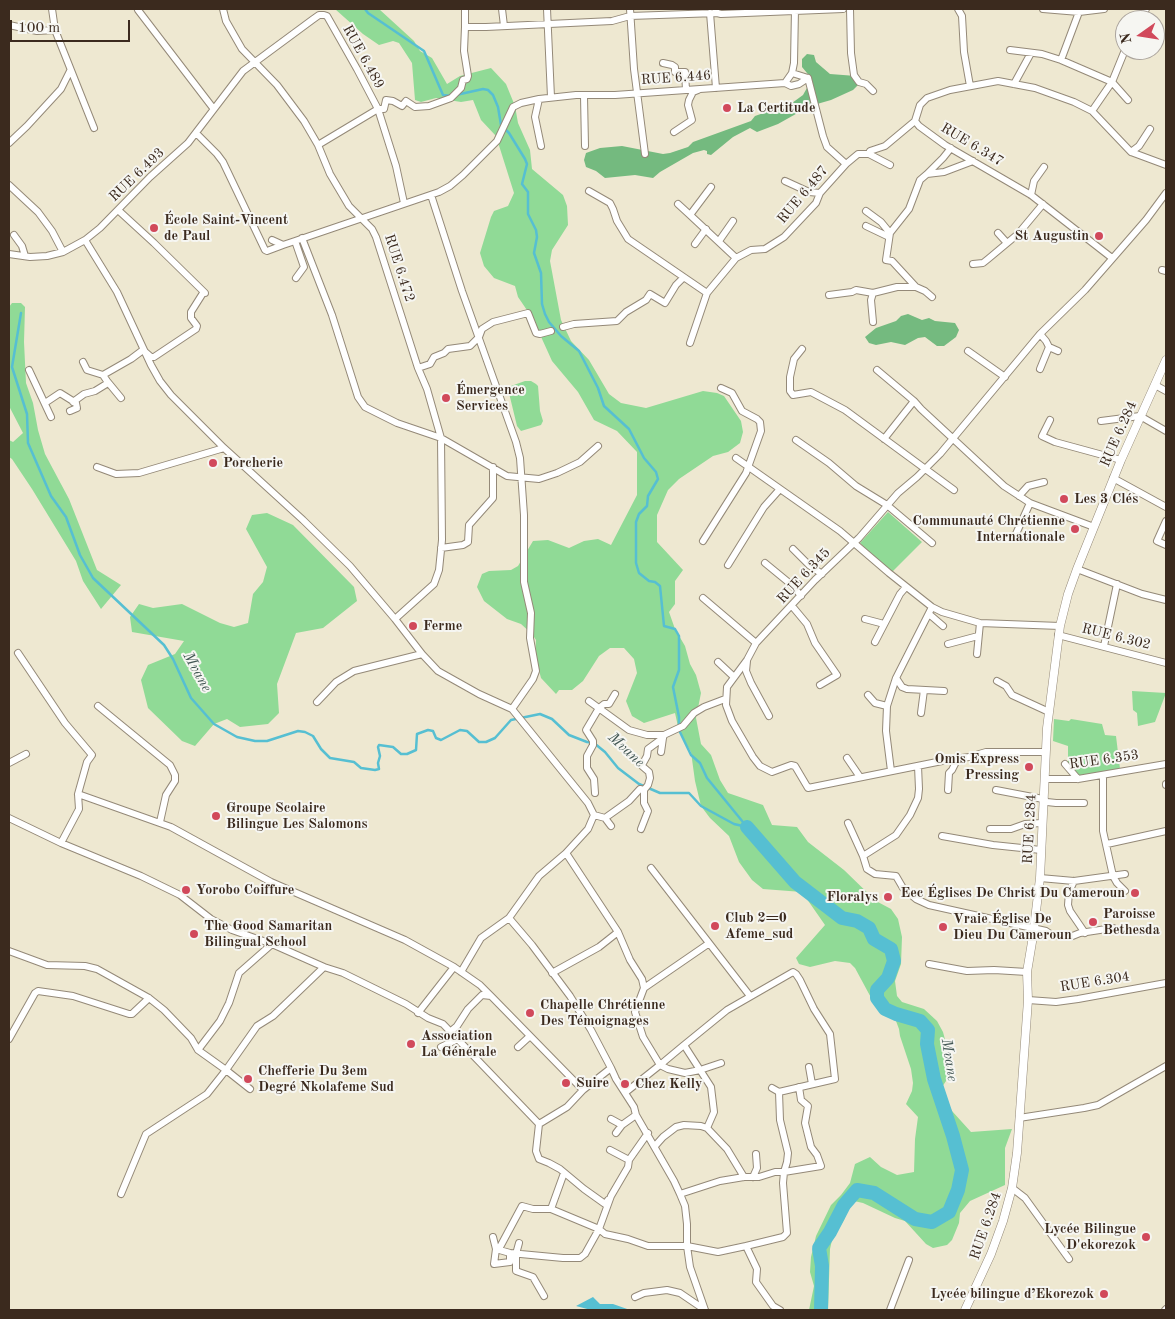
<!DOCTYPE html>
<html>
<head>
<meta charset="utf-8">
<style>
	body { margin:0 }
	#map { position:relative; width:1175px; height:1319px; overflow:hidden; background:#eee8d1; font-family:"Old Standard TT",serif }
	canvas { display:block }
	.frame { position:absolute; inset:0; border:10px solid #3b2a1e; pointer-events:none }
	.north { position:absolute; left:1115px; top:10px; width:50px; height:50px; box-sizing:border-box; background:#f6f6f2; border:1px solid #aba49d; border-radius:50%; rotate:257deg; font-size:14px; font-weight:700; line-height:20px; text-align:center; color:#3b2a1e }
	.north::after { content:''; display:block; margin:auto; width:18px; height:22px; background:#d1495b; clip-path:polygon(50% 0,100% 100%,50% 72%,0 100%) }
	.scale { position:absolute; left:10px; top:20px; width:120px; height:22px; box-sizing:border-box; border:2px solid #3b2a1e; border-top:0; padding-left:6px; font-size:15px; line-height:18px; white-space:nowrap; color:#3b2a1e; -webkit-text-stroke:4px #f6f6f2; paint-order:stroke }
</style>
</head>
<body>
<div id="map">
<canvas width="1175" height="1319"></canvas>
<div class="frame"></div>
<div class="north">N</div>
<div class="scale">100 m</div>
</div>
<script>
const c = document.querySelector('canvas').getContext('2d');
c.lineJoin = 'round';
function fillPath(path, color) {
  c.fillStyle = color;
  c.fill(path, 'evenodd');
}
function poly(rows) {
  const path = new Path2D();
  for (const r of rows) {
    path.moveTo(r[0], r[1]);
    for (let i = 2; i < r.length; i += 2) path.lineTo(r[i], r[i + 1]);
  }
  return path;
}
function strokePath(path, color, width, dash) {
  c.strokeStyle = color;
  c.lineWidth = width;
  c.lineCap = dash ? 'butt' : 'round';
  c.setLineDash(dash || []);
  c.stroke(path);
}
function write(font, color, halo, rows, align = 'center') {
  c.font = font + ' "Old Standard TT",serif';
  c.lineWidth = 4;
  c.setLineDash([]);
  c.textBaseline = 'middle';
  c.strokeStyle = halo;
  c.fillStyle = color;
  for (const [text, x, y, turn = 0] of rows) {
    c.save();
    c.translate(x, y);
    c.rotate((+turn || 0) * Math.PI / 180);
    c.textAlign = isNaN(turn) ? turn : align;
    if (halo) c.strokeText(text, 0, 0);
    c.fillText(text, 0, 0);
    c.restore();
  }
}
const green = poly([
	[335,9,379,9,414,41,420,51,432,58,447,84,460,76,491,68,506,84,515,106,518,123,530,150,532,169,563,195,567,206,568,225,552,250,550,261,561,320,571,341,589,360,609,394,621,403,646,408,703,391,717,393,724,396,741,421,743,432,740,443,728,452,713,456,679,479,668,490,657,515,657,542,683,570,675,581,675,604,669,612,675,629,685,646,690,664,696,675,701,693,696,718,701,744,711,755,720,780,728,793,763,805,772,825,797,827,808,842,844,870,876,901,891,909,898,919,902,937,901,964,895,981,897,996,902,1002,924,1009,937,1021,943,1032,948,1051,949,1062,948,1078,942,1087,943,1095,952,1111,971,1132,1012,1129,1005,1148,1005,1185,970,1201,960,1213,959,1223,952,1240,947,1245,933,1248,926,1244,905,1221,895,1218,863,1203,854,1201,850,1205,844,1220,832,1240,830,1249,828,1310,809,1310,814,1286,810,1272,811,1257,816,1236,831,1205,841,1195,850,1183,855,1164,870,1157,881,1167,897,1175,914,1172,915,1139,918,1117,906,1104,912,1091,913,1083,911,1069,900,1036,899,1029,896,1021,875,1005,855,968,850,963,835,961,810,967,799,964,796,958,825,925,802,892,763,889,752,880,739,862,729,836,710,818,701,806,695,781,691,752,679,731,675,713,644,723,632,716,626,701,637,673,634,659,624,648,610,648,599,656,583,681,572,690,559,690,556,694,541,678,535,655,536,640,532,634,521,624,507,619,484,601,477,587,482,574,489,571,511,570,518,566,533,541,548,540,569,548,584,541,598,539,611,545,637,495,637,452,617,431,594,420,578,392,552,361,533,319,518,297,515,286,494,278,484,266,480,253,491,217,494,211,508,206,514,193,496,136,481,120,473,100,461,102,436,98,421,102,415,100,412,63,399,43,393,41,379,45,363,34],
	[12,303,21,303,25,307,24,342,26,383,33,403,38,430,45,454,69,499,97,570,121,585,101,609,83,581,76,561,32,489,12,459,9,457,9,440,13,442,23,433,9,406,9,307],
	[525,381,531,381,536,384,538,386,540,411,543,421,541,425,521,431,517,426,509,393,511,386],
	[888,512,922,542,891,573,860,543],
	[267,513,293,525,354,587,357,601,323,628,296,633,277,684,279,713,268,724,240,727,227,719,214,724,195,746,182,741,148,708,141,680,148,665,175,654,184,641,132,632,130,617,139,604,153,608,182,604,220,623,234,627,248,623,253,594,263,582,267,567,246,529,252,515],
	[1132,691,1166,693,1155,722,1138,726,1137,713,1133,710],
	[1054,719,1069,721,1071,719,1102,724,1105,735,1116,736,1120,769,1079,776,1068,772,1068,746,1053,741]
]);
const forest = poly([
	[807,54,814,55,816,62,830,74,856,76,859,82,858,85,853,90,831,100,810,106,778,124,757,132,750,128,733,137,711,155,707,154,707,151,704,150,693,153,660,172,653,178,635,175,605,178,596,171,586,167,584,160,586,153,600,148,622,146,663,154,670,153,688,147,693,142,751,121,755,116,792,103,803,95,812,79,802,67,802,59],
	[908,314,922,320,929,318,935,321,955,323,959,330,956,337,944,346,937,346,925,337,918,338,905,345,891,342,876,345,869,343,865,337,876,328,896,321,901,316]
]);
const water = poly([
	[593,1297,600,1304,613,1304,630,1310,591,1310,576,1306]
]);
const stream = poly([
	[365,9,368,13,424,51,443,95,451,96],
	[456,95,483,89,488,90,493,95,498,107,501,125,509,133,525,159,527,164,522,184,528,192,528,214,536,230,537,237,534,253,541,273,542,304,545,314,549,322,561,336,579,351,598,388,604,406,629,429,644,458,656,472,658,479,648,496,647,506,639,514,636,522,636,563,639,573,649,581,655,582,660,586,664,626,675,629,679,636,679,670,673,687,679,717,679,730,691,755,700,763,707,778,747,827],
	[21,313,12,367,27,414,28,443,51,496,66,517,80,555,93,578,164,645,173,659,191,698,214,724,237,737,255,741,267,741,298,731,305,732,313,736,321,749,330,758,354,762,361,768,375,770,379,769,378,763,380,756,378,747,379,745,393,747,401,754,407,754,416,750,417,734,428,730,433,731,436,738,441,740,460,730,467,731,479,742,486,742,495,738,511,720,540,714,552,719,569,735,587,742,594,743,605,752,618,768,639,784,660,793,689,793,701,806,734,824,747,827]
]);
const river = poly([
	[747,827,795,882,842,918,857,921,869,928,874,939,891,949,894,961,888,978,877,990,877,998,885,1009,896,1014,920,1021,928,1030,927,1044,934,1079,953,1136,962,1170,958,1190,949,1212,932,1222,915,1219,874,1193,857,1190,844,1205,830,1232,819,1248,822,1266,821,1310]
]);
const minor = poly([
	[223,9,226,21,242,49,277,85,304,121,318,145,330,174,349,206,372,229,376,237,418,368,427,389,441,438,442,540,439,570,434,584,395,619],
	[465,9,465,27,486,27,612,21,630,16,717,13],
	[502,9,504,26],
	[547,9,551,97],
	[630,9,634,69,645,154],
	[850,9,851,53,854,75,859,82,866,84,873,91],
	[958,9,962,16,964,52,970,86],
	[1043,9,1079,12,1104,9],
	[138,10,213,108],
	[716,10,717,13,721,14,843,9],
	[710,13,716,88],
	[1140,20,1146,9],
	[9,25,37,31,55,30,52,9],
	[55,30,94,128],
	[1010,50,1042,54,1061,60,1112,82,1128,100],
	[1125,50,1112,82,1092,111,1131,152,1166,165],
	[1061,60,1079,12],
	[663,63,672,65,675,67,675,72,685,72,686,90],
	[792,73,808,78,823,136,827,147,846,164],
	[785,83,791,86,799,84,808,78],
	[1014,84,1031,53],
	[584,96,585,146],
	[1092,111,1074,102,1035,88,998,81,950,90,927,98,920,105,915,121,919,126,945,145,1031,195,1112,258],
	[674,132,692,120,688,105,689,100,693,92,698,90],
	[196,133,217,154,223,162,265,250,267,251,283,245],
	[9,143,27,126,61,89,70,71],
	[318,145,378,109,384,109,386,100,393,101,402,106,406,101,415,107,429,106,451,98,461,88,463,80,467,79,468,76,464,51,465,27],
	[541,146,535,117,539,99,576,95,615,95,785,83,792,73,794,63,795,9],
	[1131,152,1139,146,1150,129],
	[869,154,890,165],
	[927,174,943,158,951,148],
	[785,181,809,192,820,193],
	[9,185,38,212,52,231,63,252],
	[711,187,690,215,736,258],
	[589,191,610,203,613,209,617,221,628,239,707,293],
	[431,195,462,291,516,442,520,458,524,515,524,582,531,613,530,638,536,671,533,679,512,709],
	[1031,195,1034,181,1044,167],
	[678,204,690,215],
	[866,211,881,222,890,233],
	[866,226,889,237],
	[998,233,1007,243],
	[14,235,22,246,25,256],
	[302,238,332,315,358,397,365,407,397,423,441,438,507,476,539,479,557,473,580,462,598,446],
	[85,240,117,292,151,365,160,381,171,395,224,448,303,520,350,566,395,619,422,654,438,671,479,694,512,709,588,803,594,815],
	[272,240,283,245,295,241],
	[719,241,733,221],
	[695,244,706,229],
	[9,254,30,257,47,256,63,252,85,240,100,228,150,177,188,143,243,71,312,20,319,15,324,15,327,16,357,69,378,109,396,166,404,203],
	[973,264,983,263,988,259,1018,234,1043,204],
	[1162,270,1166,271],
	[296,278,304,267,295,241,439,192,450,186,463,175,497,141,513,107,521,103,539,99],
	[916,287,925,291,932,297],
	[873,293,871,300,873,322],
	[829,295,852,292,856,290,873,293,897,287,916,287,892,261,886,260,890,233,909,209,920,180,927,174,944,172,973,161],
	[563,327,574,324,617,321,626,312,646,300,650,294,665,303,676,285,683,278],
	[690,343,707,293,736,258,751,250,765,249,784,237,816,203,820,193,846,164,858,154,869,154,870,151,885,146,915,121],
	[1049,347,1058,351],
	[802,349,794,359,790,377,790,391,793,395,811,392,845,410,954,490],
	[968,351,1005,377],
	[83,362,87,370,103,375,107,381,121,398],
	[418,368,430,364,434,357,444,353,448,349,470,346,479,337,482,329,493,322,528,313,536,333,540,334,551,331],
	[1040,369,1049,347,1046,341,1040,334],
	[29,370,51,417],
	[877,370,914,401,921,409,1004,486,1030,503,1094,527],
	[103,375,131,359,143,350,151,357,154,357,196,329,197,326,191,318,191,312,203,293,205,293,154,243,118,210],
	[1155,385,1166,391],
	[73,402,84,394,95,391,108,383],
	[45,403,60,393,76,403,77,408,70,411],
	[1050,420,1042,436,1055,442,1121,460],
	[1101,421,1140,416,1166,431],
	[884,439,914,401],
	[796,440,829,463,856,486,887,505,932,543],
	[736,458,840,531,889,573,932,607,942,612,980,623,1060,626],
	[97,467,116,474,139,473,224,448],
	[1113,478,1166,507],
	[1019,496,1028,486,1044,482],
	[1166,521,1157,541,1166,545],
	[1015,536,1030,503],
	[703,541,746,473,761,431,760,422,757,419,742,411,732,393,721,388],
	[441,548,463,545,468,542,469,525,493,498,493,467],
	[793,549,809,565,822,574],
	[765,563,793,586,801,596],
	[728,565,764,507,780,489],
	[1077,569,1142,594,1166,600],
	[703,598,756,643],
	[792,606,807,624,815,643,837,675,820,685],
	[932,607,896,678,902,687,907,689,944,691],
	[929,614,943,626],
	[865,619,884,624],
	[1058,635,1166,663],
	[875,642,900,594,906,587],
	[948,644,978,636],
	[1104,646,1117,584],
	[18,653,65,723,92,755,87,762,78,794,79,809,61,843],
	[977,654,980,623],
	[747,661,746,671,751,683,769,716],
	[718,662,734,677],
	[997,681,1006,686,1012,695,1049,712],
	[868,695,875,703,887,706,896,678],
	[589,701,629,730,647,735,664,735,683,726,694,713,704,707,725,699],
	[317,702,336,682,354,671,422,654],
	[98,706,170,765,175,775,175,781,166,795,160,822],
	[887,706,886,731,891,771],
	[921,713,924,690],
	[661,752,663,738],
	[1046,752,986,752,969,757,947,760,808,788,795,766,791,765,772,772,760,766,753,757,732,721,726,705,727,687,747,660,756,643,815,580,859,538,898,493,917,477,940,454,1040,334,1085,290,1146,220,1166,193],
	[847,758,860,777],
	[9,763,26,754],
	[1065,764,1078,779],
	[1103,775,1103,831,1113,876,1117,883,1125,891],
	[1045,779,1078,779,1166,764],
	[1166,784,1166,785],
	[644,790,640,789,629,801,605,818,594,815,588,829,566,853,618,932,630,960,642,979,644,988,635,1012,643,1037,660,1065,684,1045,711,1087,714,1112,707,1128],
	[948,790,949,773,952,770,958,758],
	[996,790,1043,799,1047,802,1056,803,1084,803],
	[595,793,594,779,587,768,587,756,593,745,593,741,586,730,599,708,604,704,609,704,615,694],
	[78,794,171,827,271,882,405,940,454,967,480,985,491,996],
	[9,818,61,843,141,876,180,895,211,919,232,930,272,944],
	[605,818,611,826],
	[848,823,863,856,867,869,875,874,896,876,903,888,916,899,929,905,1046,931,1052,935,1070,937,1080,933,1113,928],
	[641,829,648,811,644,803,644,790,648,785,650,778,649,772,642,766,642,765,647,756,648,749,663,738,664,735],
	[990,829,1011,829,1025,824,1042,823],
	[942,836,993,845,1041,850],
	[1107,844,1166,831],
	[863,856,896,835,910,815,918,798,919,789,918,766],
	[651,868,750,996],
	[1040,878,1074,881,1125,874],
	[1074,881,1069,892,1068,905,1070,911,1085,933],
	[509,918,532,945,570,996,591,1030,611,1068],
	[9,951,47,965,85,966,97,969,149,998,164,1010,191,1038,198,1050,226,1070,207,1094,146,1134,121,1194],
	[929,964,967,971,994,970,1027,972],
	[461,972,481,938,509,918,539,876,566,853],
	[552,973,599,947,618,932],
	[644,988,708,944],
	[1028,1000,1056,1002,1078,999,1166,983],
	[418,1013,454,967],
	[451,1031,457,1026,468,1009,482,995,491,996,583,1090],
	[9,1039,35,993,38,991,73,996,129,1014,132,1014,149,998],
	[441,1047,458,1039],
	[518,1047,530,1036],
	[198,1050,220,1021,229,1003,239,973,272,944,324,967],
	[809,1067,812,1084],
	[772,1088,779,1092],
	[250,1089,226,1070,257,1026,273,1016,324,967,343,973,406,1004,428,1018,443,1024,539,1124,567,1107,583,1090,611,1068,616,1079,634,1107,636,1115,674,1181,680,1194,685,1206,687,1224,687,1246,690,1267,705,1310],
	[626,1092,660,1065,668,1069,685,1073,700,1070,721,1063],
	[1019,1118,1084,1108,1098,1105,1166,1066],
	[611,1119,622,1125],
	[539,1124,536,1151,539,1159,549,1163,560,1169,584,1189,605,1204,608,1200],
	[616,1133,622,1125,636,1115],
	[655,1146,663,1137,676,1127,684,1125,701,1126,707,1128,727,1149,744,1177],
	[610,1150,629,1160],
	[753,1177,757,1168,756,1154],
	[1012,1188,1025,1198,1069,1259],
	[680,1194,720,1181,744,1177,759,1177,775,1172,784,1172,787,1162,788,1153,780,1120,779,1092,835,1079,830,1034,814,1009,800,980,796,974,793,972,727,1010,684,1045],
	[551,1209,564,1173],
	[493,1237,496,1249,510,1253,563,1258,580,1258,585,1254,599,1229,611,1196,628,1167,629,1160,648,1133],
	[519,1243,516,1254,516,1271,533,1277,544,1296],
	[746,1246,783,1237,787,1233,783,1183,784,1172,821,1166,817,1155,811,1147,805,1123,808,1106,801,1100,799,1087],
	[510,1253,510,1262,494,1264,496,1249,500,1247,522,1206,533,1209,551,1209,599,1229,605,1234,628,1239,648,1246,687,1246,718,1252,746,1246,757,1269,756,1282,773,1306,780,1310],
	[635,1297,644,1293,667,1290,680,1293,705,1310],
	[890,1310,909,1260],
	[1165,1310,1166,1309]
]);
const tertiary = poly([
	[965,1310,991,1254,1003,1221,1012,1188,1017,1153,1028,1000,1027,972,1033,936,1040,878,1047,728,1060,626,1068,594,1077,569,1121,460,1166,360]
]);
const markers = [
	[727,108,5,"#d1495b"],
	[154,228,5,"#d1495b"],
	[1099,236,5,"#d1495b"],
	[446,398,5,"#d1495b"],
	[213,463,5,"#d1495b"],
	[1064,499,5,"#d1495b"],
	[1075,529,5,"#d1495b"],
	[413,626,5,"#d1495b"],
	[1029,767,5,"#d1495b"],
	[216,816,5,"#d1495b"],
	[186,890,5,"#d1495b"],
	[1135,893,5,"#d1495b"],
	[888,897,5,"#d1495b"],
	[1093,922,5,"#d1495b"],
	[715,926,5,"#d1495b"],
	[943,927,5,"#d1495b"],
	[194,934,5,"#d1495b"],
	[530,1013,5,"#d1495b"],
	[411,1044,5,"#d1495b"],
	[248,1079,5,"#d1495b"],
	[566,1083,5,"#d1495b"],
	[625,1084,5,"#d1495b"],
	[1146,1237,5,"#d1495b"],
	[1104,1294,5,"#d1495b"]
];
const streetNames = [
	["RUE 6.489",363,57,61],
	["RUE 6.446",676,78,-4],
	["RUE 6.347",972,145,31],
	["RUE 6.493",137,175,-44],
	["RUE 6.487",803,195,-50],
	["RUE 6.472",399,268,72],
	["RUE 6.284",1119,434,-66],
	["RUE 6.345",804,576,-47],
	["RUE 6.302",1116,637,14],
	["RUE 6.353",1104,760,-8],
	["RUE 6.284",1030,829,-87],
	["RUE 6.304",1095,982,-9],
	["RUE 6.284",986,1226,-71]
];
const poiNames = [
	["La Certitude",737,108],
	["École Saint-Vincent",164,220],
	["de Paul",164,236],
	["St Augustin",1089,236,"right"],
	["Émergence",456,390],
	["Services",456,406],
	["Porcherie",223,463],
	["Les 3 Clés",1074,499],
	["Communauté Chrétienne",1065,521,"right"],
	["Internationale",1065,537,"right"],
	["Ferme",423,626],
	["Omis Express",1019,759,"right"],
	["Pressing",1019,775,"right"],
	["Groupe Scolaire",226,808],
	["Bilingue Les Salomons",226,824],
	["Yorobo Coiffure",196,890],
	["Eec Églises De Christ Du Cameroun",1125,893,"right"],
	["Floralys",878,897,"right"],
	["Paroisse",1103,914],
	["Bethesda",1103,930],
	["Club 2=0",725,918],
	["Afeme_sud",725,934],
	["Vraie Église De",953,919],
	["Dieu Du Cameroun",953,935],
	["The Good Samaritan",204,926],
	["Bilingual School",204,942],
	["Chapelle Chrétienne",540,1005],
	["Des Témoignages",540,1021],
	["Association",421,1036],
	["La Générale",421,1052],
	["Chefferie Du 3em",258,1071],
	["Degré Nkolafeme Sud",258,1087],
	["Suire",576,1083],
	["Chez Kelly",635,1084],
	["Lycée Bilingue",1136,1229,"right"],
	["D'ekorezok",1136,1245,"right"],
	["Lycée bilingue d’Ekorezok",1094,1294,"right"]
];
const waterNames = [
	["Mvane",197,672,61],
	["Mvane",626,750,43],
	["Mvane",949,1060,81]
];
fillPath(green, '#90da96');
fillPath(forest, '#74ba7f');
fillPath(water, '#56bfd2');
strokePath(stream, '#56bfd2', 2.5);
strokePath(river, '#56bfd2', 14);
strokePath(minor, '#948978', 8);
strokePath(tertiary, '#948978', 9);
strokePath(minor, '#fff', 6);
strokePath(tertiary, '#fff', 8);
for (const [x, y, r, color] of markers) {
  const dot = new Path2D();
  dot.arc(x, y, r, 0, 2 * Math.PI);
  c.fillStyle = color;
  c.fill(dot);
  strokePath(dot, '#f6f6f2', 2);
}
write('14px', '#3b2a1e', '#f6f6f2', streetNames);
write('bold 14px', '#3b2a1e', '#f6f6f2', poiNames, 'left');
write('italic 15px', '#435754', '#f6f6f2', waterNames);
</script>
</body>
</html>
